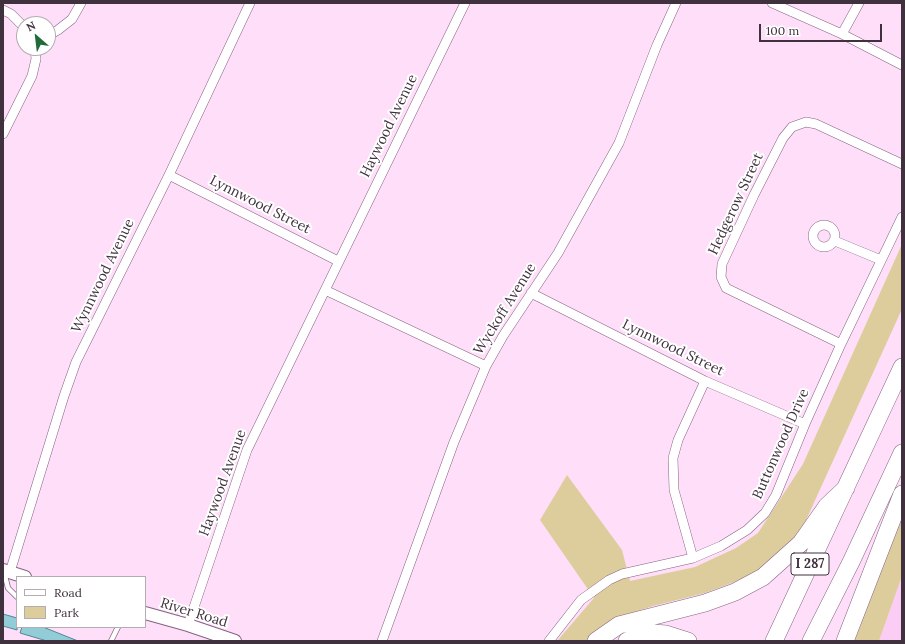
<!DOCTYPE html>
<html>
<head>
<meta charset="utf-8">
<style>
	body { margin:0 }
	#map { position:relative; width:905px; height:644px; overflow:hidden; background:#fedef9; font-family:Lora,serif }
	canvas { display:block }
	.frame { position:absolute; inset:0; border:4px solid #40313e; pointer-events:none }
	.legend { position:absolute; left:16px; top:576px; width:130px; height:52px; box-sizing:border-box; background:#fff; border:1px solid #b3adb2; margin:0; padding:5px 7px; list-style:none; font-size:12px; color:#40313e }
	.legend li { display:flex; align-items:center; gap:8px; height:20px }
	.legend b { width:20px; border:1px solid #b3adb2 }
	.north { position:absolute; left:16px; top:16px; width:40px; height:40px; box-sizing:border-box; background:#fff; border:1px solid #b3adb2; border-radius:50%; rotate:332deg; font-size:11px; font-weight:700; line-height:16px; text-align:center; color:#40313e }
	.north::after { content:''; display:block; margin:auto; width:14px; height:18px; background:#1f6b3a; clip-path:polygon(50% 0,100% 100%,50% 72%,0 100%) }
	.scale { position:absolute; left:759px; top:24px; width:123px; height:18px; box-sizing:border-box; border:2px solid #40313e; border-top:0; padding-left:5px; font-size:12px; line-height:14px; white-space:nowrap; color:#40313e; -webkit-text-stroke:3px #fff; paint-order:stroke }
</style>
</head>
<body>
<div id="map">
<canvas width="905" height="644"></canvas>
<div class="frame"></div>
<ul class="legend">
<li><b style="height:5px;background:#fff"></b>Road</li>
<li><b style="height:11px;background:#decd9c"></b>Park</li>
</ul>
<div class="north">N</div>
<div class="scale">100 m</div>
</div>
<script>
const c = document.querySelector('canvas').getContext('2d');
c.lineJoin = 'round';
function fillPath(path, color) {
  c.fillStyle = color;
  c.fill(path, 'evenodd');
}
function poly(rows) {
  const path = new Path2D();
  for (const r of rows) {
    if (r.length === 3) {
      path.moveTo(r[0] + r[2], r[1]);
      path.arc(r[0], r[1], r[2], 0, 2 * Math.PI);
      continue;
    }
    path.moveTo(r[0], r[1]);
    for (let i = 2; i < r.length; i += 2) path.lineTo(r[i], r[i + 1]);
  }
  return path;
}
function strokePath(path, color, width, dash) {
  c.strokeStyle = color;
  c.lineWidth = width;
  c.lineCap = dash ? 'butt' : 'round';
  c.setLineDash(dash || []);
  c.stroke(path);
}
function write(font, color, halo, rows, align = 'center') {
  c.font = font + ' Lora,serif';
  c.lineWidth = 4;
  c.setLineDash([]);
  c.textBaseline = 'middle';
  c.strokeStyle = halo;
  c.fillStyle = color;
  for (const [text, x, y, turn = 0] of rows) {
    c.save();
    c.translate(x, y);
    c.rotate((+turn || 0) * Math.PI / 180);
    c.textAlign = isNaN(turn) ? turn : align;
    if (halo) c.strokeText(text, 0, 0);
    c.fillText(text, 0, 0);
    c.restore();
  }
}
const built = poly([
	[902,576,902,641,879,641]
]);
const green = poly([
	[902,244,902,309,802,529,782,552,753,575,705,593,653,606,614,619,586,641,557,641,594,598,540,520,567,475,622,550,630,581,695,567,736,548,758,533,803,464],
	[902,518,902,576,879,641,854,641]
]);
const building = poly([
	[3,614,17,618,17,630,3,626,3,614],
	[22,627,43,627,78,641,47,641,20,633,22,627]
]);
const service = poly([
	[4,572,8,588,17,597],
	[111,641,118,627]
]);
const minor = poly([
	[772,3,842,34,902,65],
	[3,10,11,14,24,27],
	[842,34,859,3],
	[48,36,58,30,72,19,81,3],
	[3,134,32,76,36,59,35,48],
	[169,175,338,261],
	[824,236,11],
	[835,241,881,260],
	[325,290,486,366],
	[531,293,705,381,805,424],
	[841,344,726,288,721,277,722,264,754,195,783,138,792,127,806,122,816,124,902,164],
	[693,558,674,490,673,458,678,440,705,381],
	[10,572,64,396,76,362,169,175,250,3],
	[188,625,247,450,465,3],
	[382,641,454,442,486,366,503,336,558,253,619,143,657,45,676,3],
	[549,641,581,600,609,580,622,574,693,558,721,546,747,530,765,513,776,495,805,424,841,344,902,217]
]);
const tertiary = poly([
	[3,570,25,577],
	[145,613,188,625,235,641]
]);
const motorway = poly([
	[596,641,619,625,705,603,735,592,763,577,801,543,827,506,846,488],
	[627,641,642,635,653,633,666,634,688,641],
	[774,641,902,367],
	[811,641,851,562,902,453],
	[845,641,902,494]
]);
const shields = [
	[810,564,38]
];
const shieldNames = [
	["I 287",810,564]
];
const streetNames = [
	["Haywood Avenue",389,126,-64],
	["Hedgerow Street",736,204,-65],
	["Lynnwood Street",260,205,27],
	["Wynnwood Avenue",103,276,-64],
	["Wyckoff Avenue",505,309,-58],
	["Lynnwood Street",673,348,26],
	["Buttonwood Drive",781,444,-66],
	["Haywood Avenue",223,483,-70],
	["River Road",194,613,17]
];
fillPath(built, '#fbcdf4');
fillPath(green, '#decd9c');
fillPath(building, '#92ccd7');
strokePath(building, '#4f8893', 1);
strokePath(service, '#866381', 6);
strokePath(minor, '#866381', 10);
strokePath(tertiary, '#866381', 14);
strokePath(motorway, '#866381', 18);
strokePath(service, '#fff', 4.5);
strokePath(minor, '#fff', 9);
strokePath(tertiary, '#fff', 12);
strokePath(motorway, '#fff', 17);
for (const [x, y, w] of shields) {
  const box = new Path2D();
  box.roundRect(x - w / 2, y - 11, w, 22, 3);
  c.fillStyle = '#fff';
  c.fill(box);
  strokePath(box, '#40313e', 1);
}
write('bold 13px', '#40313e', null, shieldNames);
write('14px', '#40313e', '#fff', streetNames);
</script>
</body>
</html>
